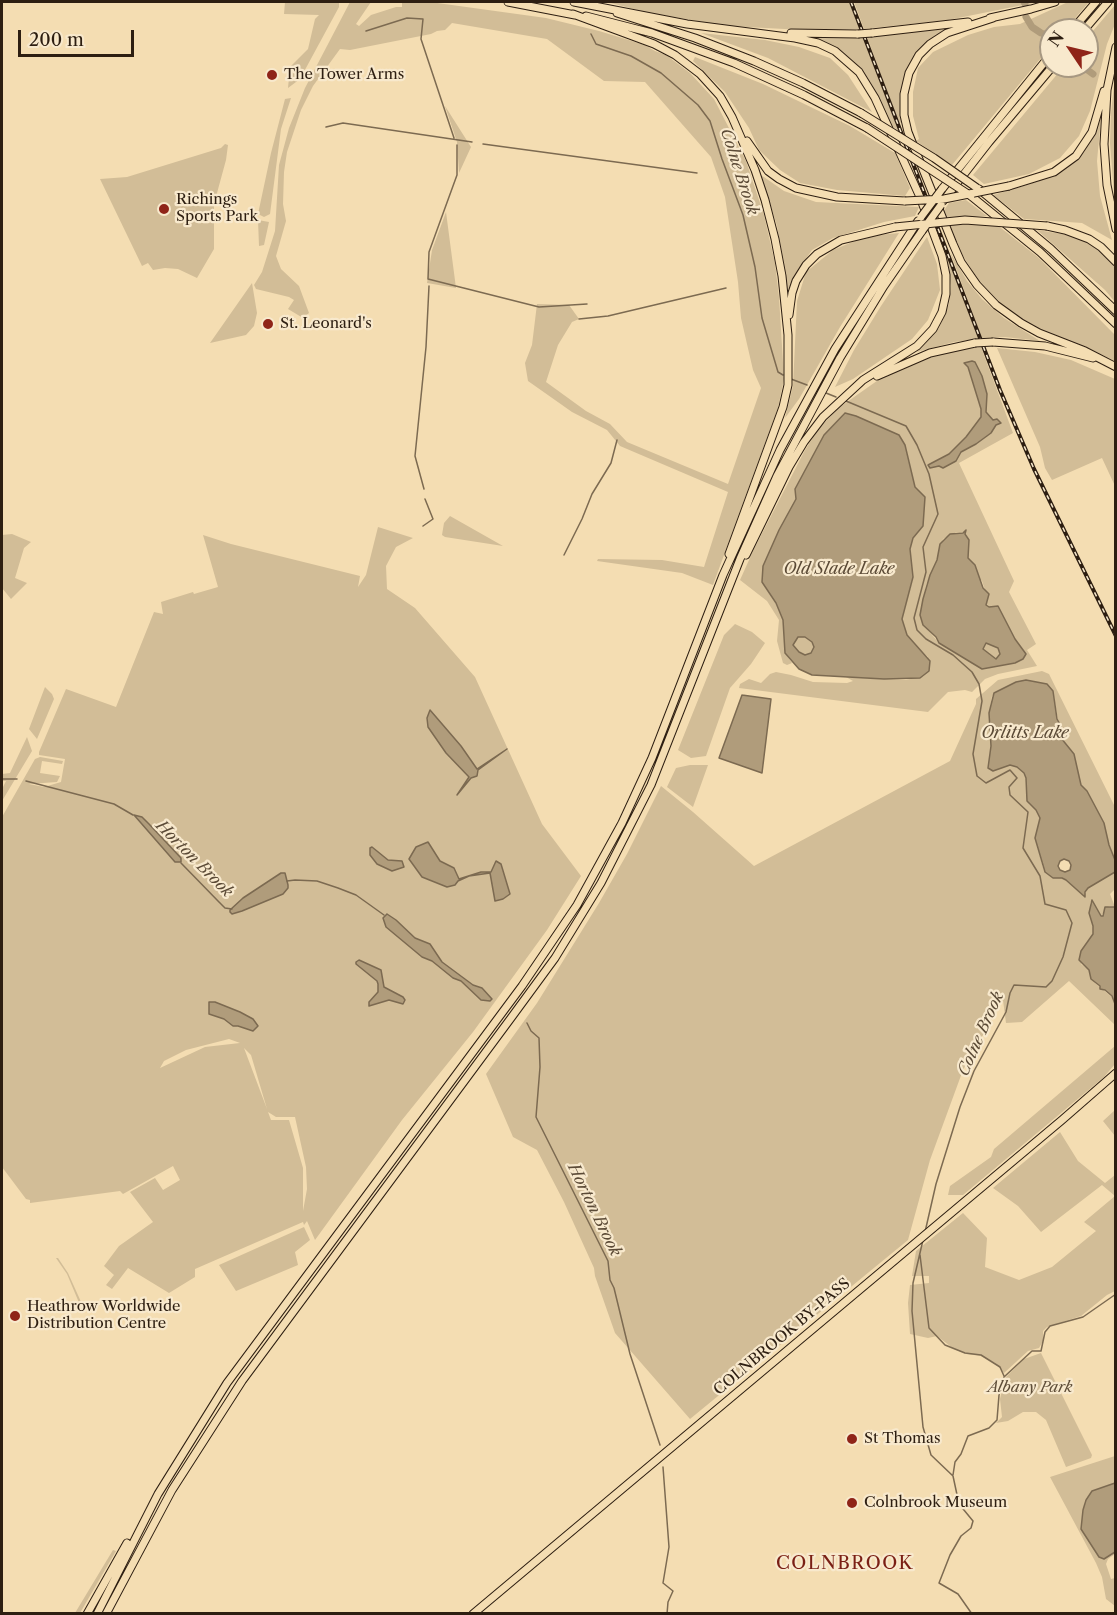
<!DOCTYPE html>
<html>
<head>
<meta charset="utf-8">
<style>
	body { margin:0 }
	#map { position:relative; width:1117px; height:1615px; overflow:hidden; background:#f4ddb2; font-family:"Libre Caslon Text",serif }
	canvas { display:block }
	.frame { position:absolute; inset:0; border:3px solid #2d1e11; pointer-events:none }
	.north { position:absolute; left:1039px; top:18px; width:60px; height:60px; box-sizing:border-box; background:#f8e9cd; border:2px solid #a79882; border-radius:50%; rotate:305deg; font-size:16px; font-weight:700; line-height:24px; text-align:center; color:#2d1e11 }
	.north::after { content:''; display:block; margin:auto; width:21px; height:27px; background:#8f2418; clip-path:polygon(50% 0,100% 100%,50% 72%,0 100%) }
	.scale { position:absolute; left:18px; top:30px; width:116px; height:27px; box-sizing:border-box; border:3px solid #2d1e11; border-top:0; padding-left:8px; font-size:18px; line-height:21px; white-space:nowrap; color:#2d1e11; -webkit-text-stroke:4px #f8e9cd; paint-order:stroke }
</style>
</head>
<body>
<div id="map">
<canvas width="1117" height="1615"></canvas>
<div class="frame"></div>
<div class="north">N</div>
<div class="scale">200 m</div>
</div>
<script>
const c = document.querySelector('canvas').getContext('2d');
c.lineJoin = 'round';
function fillPath(path, color) {
  c.fillStyle = color;
  c.fill(path, 'evenodd');
}
function poly(rows) {
  const path = new Path2D();
  for (const r of rows) {
    path.moveTo(r[0], r[1]);
    for (let i = 2; i < r.length; i += 2) path.lineTo(r[i], r[i + 1]);
  }
  return path;
}
function strokePath(path, color, width, dash) {
  c.strokeStyle = color;
  c.lineWidth = width;
  c.lineCap = dash ? 'butt' : 'round';
  c.setLineDash(dash || []);
  c.stroke(path);
}
function write(font, color, halo, rows, align = 'center') {
  c.font = font + ' "Libre Caslon Text",serif';
  c.lineWidth = 4.5;
  c.setLineDash([]);
  c.textBaseline = 'middle';
  c.strokeStyle = halo;
  c.fillStyle = color;
  for (const [text, x, y, turn = 0] of rows) {
    c.save();
    c.translate(x, y);
    c.rotate((+turn || 0) * Math.PI / 180);
    c.textAlign = isNaN(turn) ? turn : align;
    if (halo) c.strokeText(text, 0, 0);
    c.fillText(text, 0, 0);
    c.restore();
  }
}
const green = poly([
	[285,2,339,2,339,7,300,79,288,88,290,67,308,49,315,19,319,15,284,14],
	[350,2,371,2,356,24,359,26,371,15,396,7,402,7,402,2,430,2,546,18,599,31,645,45,655,51,666,55,690,73,714,99,746,161,764,215,775,263,779,297,784,379,778,408,713,585,682,573,597,561,598,559,662,560,704,567,728,492,620,446,607,430,572,412,528,381,525,363,532,345,537,304,569,305,579,319,572,322,558,345,546,382,586,411,610,424,627,442,728,484,761,388,753,370,741,318,738,282,725,197,711,157,645,82,604,81,547,39,452,23,445,30,437,31,431,34,350,50,340,49,313,86,301,110,287,152,284,172,283,204,286,221,276,256,281,269,299,286,309,313,303,318,288,309,294,300,289,297,256,289,254,285,262,272,275,231,279,165,289,128,305,88],
	[607,2,849,2,860,29,803,30,728,26,649,13],
	[854,2,1038,2,948,20,864,29],
	[1068,2,1089,2,1065,30,1051,30,1051,46,952,165,916,141,919,139,913,116,913,92,918,68,933,52,968,35,994,27,1020,24],
	[1115,5,1115,24,1107,44,1090,111,1079,136,1060,158,1029,174,984,184,973,175,1064,66,1087,66,1087,38],
	[946,29,923,46,909,65,902,84,900,104,902,122,899,123,867,37],
	[701,33,765,40,799,47,830,58,848,75,872,112,768,58],
	[817,37,863,37,899,131,892,126,872,85,861,68,841,51,814,38],
	[695,57,763,84,850,126,895,153,910,188,905,196,837,190,800,183,780,170,759,150,749,128,725,92,693,61],
	[1115,75,1116,75,1115,207,1110,143,1111,113],
	[291,98,281,129,270,214,264,217,258,214,271,153,285,99],
	[445,106,471,147,459,173,457,142],
	[1101,118,1097,161,1100,196,1112,240,1082,223,1024,219,993,195,1030,184,1063,171,1084,152,1094,136],
	[225,144,228,145,226,160,214,204,214,249,197,278,178,269,165,268,153,270,148,263,142,266,100,179,127,177,221,148],
	[761,175,784,191,816,202,919,207,915,216,884,222,833,238,812,250,796,273,787,292,777,226],
	[966,200,987,216,945,217,943,212,949,203],
	[446,212,456,288,427,283,432,250],
	[258,220,269,222,264,245,259,246],
	[996,224,1039,258,1115,335,1115,361,1040,331,1006,310,983,288,960,251,948,225],
	[1037,230,1069,235,1094,245,1115,267,1115,302,1105,290],
	[899,233,840,327,799,399,785,418,793,386,797,301,806,272,833,250,867,236],
	[927,237,937,264,940,290,928,320,912,339,853,379,835,387,854,350,881,306],
	[950,252,967,281,982,299,1004,318,1040,341,1005,337,982,338],
	[946,259,948,259,979,339,954,342,917,352,939,328,949,304,951,286],
	[252,283,257,313,254,326,246,335,210,343],
	[981,347,1013,433,959,463,1014,581,1009,592,1036,644,1027,650,1037,666,998,674,985,679,972,692,965,690,948,692,928,712,739,688,740,684,749,679,761,683,770,674,776,672,791,675,813,682,847,683,853,681,846,677,906,680,924,676,928,657,915,646,907,635,902,619,913,578,910,549,913,538,923,526,925,497,915,487,906,448,865,420,844,413,824,435,795,489,796,499,763,566,762,582,781,612,784,624,785,653,792,663,787,665,783,663,777,641,779,620,767,601,740,580,754,549,805,450,817,431,837,409,884,376,929,356,962,349],
	[956,532,965,532,969,540,968,558,975,565,979,578,982,581,988,599,986,605,989,607,998,606,1015,639,1026,654,1023,659,1015,663,982,669,939,643,928,630,921,610,926,585,937,560,943,539],
	[997,348,1035,352,1071,360,1115,379,1115,486,1102,458,1052,480,1045,468,1040,447],
	[450,516,503,546,445,537,442,535,444,523],
	[378,527,413,538,396,547,386,566,387,589,415,608,475,677,542,824,581,876,547,930,473,1032,402,1120,315,1240,307,1221,304,1225,303,1222,195,1269,195,1277,169,1293,128,1268,112,1289,106,1285,114,1275,104,1266,119,1246,153,1222,130,1192,155,1178,163,1190,180,1180,173,1166,123,1194,120,1191,30,1203,30,1200,26,1199,2,1167,2,817,35,759,40,757,63,761,62,764,42,761,40,773,60,776,57,782,29,784,44,787,61,782,65,759,39,755,39,752,66,689,116,707,154,612,163,614,161,602,193,592,194,594,218,587,203,535,231,544,360,576,358,587,366,575],
	[229,1039,240,1043,205,1047,160,1068,164,1061,186,1050],
	[244,1048,251,1055,267,1109],
	[268,1112,276,1117,295,1117,306,1167,307,1189,303,1211,303,1168,289,1120,271,1120],
	[12,534,31,542,24,548,15,578,27,583,11,599,2,588,2,535],
	[735,624,752,632,765,643,751,664,730,688,706,756,691,758,678,750,724,635],
	[798,637,805,637,812,642,814,647,811,653,805,655,799,652,793,645],
	[986,643,998,648,1000,654,996,659,983,649],
	[1042,671,1049,674,1115,807,1115,860,1109,845,1104,823,1087,791,1081,785,1074,754,1061,738,1053,691,1044,684,1026,680,1016,682,992,696,989,713,991,745,988,768,990,770,995,770,1010,765,1017,767,1024,773,1026,778,1029,804,1036,810,1040,818,1035,838,1044,871,1055,878,1062,878,1066,880,1084,896,1088,888,1115,872,1115,889,1110,894,1115,907,1109,906,1101,916,1096,907,1090,902,1091,909,1089,913,1093,926,1093,934,1085,945,1081,964,1089,970,1095,983,1113,998,1115,1004,1115,1025,1069,981,1022,1022,1006,1023,1003,1000,963,1070,930,1160,908,1240,690,1419,615,1333,595,1276,594,1268,564,1202,537,1150,513,1137,486,1074,537,1003,599,903,627,854,661,786,693,812,754,866,950,761,976,704,976,699,998,680],
	[45,687,52,694,54,699,37,739,29,729],
	[27,737,32,751,2,801,2,789,6,781,2,781,2,774,10,773],
	[690,765,708,765,693,807,667,787,676,768],
	[1115,1046,1115,1064,1104,1077,963,1195,948,1195,950,1186,991,1157,994,1149],
	[1115,1110,1115,1136,1103,1121],
	[1060,1132,1078,1161,1105,1183,1115,1175,1115,1291,1107,1295,1081,1316,1047,1327,1043,1331,1043,1341,1039,1348,1028,1351,1004,1373,995,1363,981,1356,966,1354,954,1349,937,1336,928,1338,910,1334,908,1303,910,1285,929,1283,929,1276,912,1276,916,1251,963,1213,987,1238,985,1267,1019,1280,1052,1267,1096,1231,1084,1222,1115,1196,1102,1185,1041,1232,1018,1206,993,1188],
	[304,1227,310,1240,295,1252,298,1265,236,1291,219,1265],
	[56,1258,58,1258,68,1273,82,1304,80,1305,67,1274],
	[1041,1353,1092,1455,1091,1458,1066,1467,1046,1420,1036,1412,1023,1412,1008,1421,996,1423,1002,1417,1000,1399,1005,1378,1024,1359],
	[1115,1456,1115,1483,1092,1491,1085,1500,1081,1528,1099,1557,1104,1559,1115,1552,1115,1554,1108,1559,1106,1564,1111,1579,1115,1578,1115,1606,1106,1599,1102,1577,1096,1563,1050,1477],
	[113,1550,116,1551,80,1613,75,1613]
]);
const water = poly([
	[972,361,975,362,982,376,987,394,986,412,993,420,997,419,1001,423,996,425,991,433,976,444,961,452,956,461,943,468,939,466,930,468,928,465,949,454,966,437,981,417,981,409,968,367,964,363,972,361],
	[845,413,856,416,899,435,905,445,915,487,925,497,923,526,913,538,910,549,913,577,902,619,907,635,930,661,929,671,920,678,884,679,812,675,799,669,785,653,783,620,776,603,762,582,763,566,779,530,796,499,795,489,824,435,845,413],
	[798,637,805,637,812,642,814,647,811,653,805,655,799,652,793,645,798,637],
	[966,530,965,534,969,540,968,558,975,565,983,588,989,594,986,605,989,607,998,606,1015,639,1026,654,1023,659,1015,663,982,669,939,643,936,637,923,625,920,615,923,599,930,575,937,560,940,544,950,534,963,533,966,530],
	[986,643,998,648,1000,654,996,659,983,649,986,643],
	[1026,680,1047,684,1053,691,1057,719,1061,726,1061,738,1074,754,1081,785,1087,791,1104,823,1109,845,1115,860,1115,872,1088,888,1085,892,1085,897,1066,880,1062,878,1053,878,1045,872,1035,838,1040,818,1036,810,1027,801,1026,778,1024,773,1017,767,1010,765,993,771,988,768,991,746,989,713,994,693,1016,682,1026,680],
	[1064,859,1069,861,1071,865,1070,870,1065,872,1060,870,1058,866,1060,861,1064,859],
	[742,695,771,699,762,773,719,758,742,695],
	[430,710,461,746,477,769,507,749,478,770,477,776,471,778,457,795,469,777,446,753,428,727,427,718,430,710],
	[134,815,142,817,149,824,181,858,181,862,175,862,134,815],
	[428,842,440,861,454,868,459,879,481,872,491,872,496,861,501,864,510,894,503,899,495,901,490,873,469,876,458,881,455,885,447,887,422,877,409,859,416,847,428,842],
	[372,847,388,860,402,861,404,867,392,871,377,864,370,855,370,848,372,847],
	[281,873,285,873,288,885,288,888,283,894,242,911,232,914,230,912,230,910,243,898,281,873],
	[1092,900,1101,916,1103,916,1105,907,1115,907,1115,1004,1112,996,1105,990,1100,989,1100,986,1091,979,1089,970,1079,960,1081,951,1093,934,1093,926,1089,913,1092,900],
	[387,914,396,920,415,938,430,944,442,962,473,985,482,988,492,999,490,1001,481,1000,461,981,453,978,432,961,422,957,386,927,383,918,387,914],
	[359,960,381,970,384,987,403,997,405,1000,403,1004,389,1000,369,1006,369,1002,378,992,378,984,377,981,356,964,356,962,359,960],
	[209,1002,215,1002,240,1012,253,1019,258,1026,253,1031,238,1026,233,1026,224,1019,209,1014,209,1002],
	[1115,1483,1115,1552,1104,1559,1099,1557,1081,1529,1083,1510,1086,1500,1092,1491,1115,1483]
]);
const stream = poly([
	[366,31,407,18,423,19,421,39,454,138],
	[591,34,596,44,631,56,661,73,698,105,710,121,722,159,743,215,755,267,762,318,778,372,783,375],
	[326,127,343,123,472,142],
	[483,144,697,173],
	[457,145,457,175,429,252,428,279,539,307,587,304],
	[579,319,608,316,726,288],
	[791,379,807,385],
	[826,393,836,397],
	[846,401,906,426,917,445,929,474,938,514,923,547,926,572,914,618,917,630,926,639,953,655,972,672,979,684,982,701,973,754,977,776,986,783,1010,770,1017,778,1009,787,1010,795,1028,812,1023,848,1040,876,1045,904,1066,910,1072,923,1063,957,1052,981,1046,987,1014,985,1010,993,1006,1012,974,1071,960,1107,936,1184,925,1232],
	[424,489,415,456,426,347,429,286],
	[423,526,433,519,425,499],
	[564,555,582,519,592,494,611,463,617,440],
	[2,779,17,779],
	[26,781,114,804,133,815],
	[181,863,218,901,225,908,232,909],
	[287,881,295,880,317,881,338,888,356,895,384,915],
	[527,1023,531,1031,539,1038,540,1067,536,1117,608,1261,610,1280,614,1288,630,1354,660,1445],
	[923,1240,913,1283,912,1311,923,1427,931,1455,953,1476,959,1504,973,1521,971,1528,961,1536,950,1555,939,1583,958,1594,972,1614],
	[920,1255,929,1328,945,1345,965,1353,981,1355,1000,1367,1004,1376],
	[663,1467,669,1547,663,1583,673,1591,668,1602,667,1614],
	[953,1475,955,1462,961,1454,968,1436,989,1428,997,1420,999,1395,1004,1377,1032,1351,1041,1351,1045,1332,1050,1326,1083,1317,1116,1294]
]);
const river = poly([
	[1024,2,1025,4],
	[1026,17,1032,27,1041,33,1048,35,1051,39],
	[1082,66,1093,74]
]);
const highway = poly([
	[508,2,575,15],
	[574,2,687,24,795,38,818,43,835,51,859,72,875,98,920,197,942,256,946,275,946,294,942,312,933,329,917,346,863,380,823,417,804,442,789,467,746,555],
	[617,13,695,38,754,61,803,83,861,113],
	[573,14,654,44,675,55,700,74,720,96,732,117,755,170,765,200,775,239,782,276,788,335,788,385,783,407,729,554],
	[586,16,652,33,734,63,804,95,867,128],
	[990,18,1031,9,1055,2],
	[993,18,947,33,930,44,919,55,909,73,904,94,904,115,908,132,953,244,961,262,977,285,996,305,1021,323,1039,333,1085,351,1116,367],
	[1072,30,1096,2],
	[1084,30,1108,2],
	[791,33,858,34],
	[872,33,968,22],
	[1116,47,1107,90,1104,144,1107,185,1116,229],
	[747,141,768,171,779,179,796,188,837,197,905,201],
	[1009,186,1054,172,1076,156,1092,132,1104,91],
	[942,189,1051,54],
	[979,189,1051,249,1116,311],
	[971,196,1040,252,1116,324],
	[943,201,989,142,1053,66],
	[1047,226,1065,230,1089,239,1101,247,1116,262],
	[789,315,792,293,796,281,806,265,817,254,841,240,895,227],
	[993,342,1045,346,1093,358],
	[877,376,930,353,975,343],
	[87,1614,127,1543],
	[97,1614,158,1494,227,1383,522,986,577,905,622,823,652,758,723,575,780,450,835,349,918,221],
	[106,1614,172,1490,242,1381,511,1018,555,958,601,883,651,785,740,559,777,476,840,358,884,286,922,231],
	[473,1614,1062,1120,1116,1073]
]);
const rail = poly([
	[851,2,1000,390,1034,469,1116,636]
]);
const highwayBridge = poly([
	[858,34,872,33],
	[861,113,934,158,977,188],
	[867,128,971,196],
	[905,201,944,199,1009,186],
	[921,217,942,189],
	[895,227,965,220,1047,226],
	[922,231,941,205],
	[975,343,993,342]
]);
const markers = [
	[272,75,6,"#8f2418"],
	[164,209,6,"#8f2418"],
	[268,324,6,"#8f2418"],
	[15,1316,6,"#8f2418"],
	[852,1439,6,"#8f2418"],
	[852,1503,6,"#8f2418"]
];
const poiNames = [
	["The Tower Arms",284,75],
	["Richings",176,200],
	["Sports Park",176,217],
	["St. Leonard's",280,324],
	["Heathrow Worldwide",27,1307],
	["Distribution Centre",27,1324],
	["St Thomas",864,1439],
	["Colnbrook Museum",864,1503]
];
const streetNames = [
	["COLNBROOK BY-PASS",782,1337,-40]
];
const parkNames = [
	["Albany Park",1030,1388]
];
const waterNames = [
	["Colne Brook",739,172,72],
	["Old Slade Lake",839,569],
	["Orlitts Lake",1025,733],
	["Horton Brook",194,859,45],
	["Colne Brook",981,1034,-66],
	["Horton Brook",594,1210,64]
];
const quarterNames = [
	["COLNBROOK",845,1564]
];
fillPath(green, '#d2bd97');
fillPath(water, '#b09c7b');
strokePath(water, '#7c6a51', 1.5);
strokePath(stream, '#7c6a51', 1.5);
strokePath(river, '#b09c7b', 7);
strokePath(highway, '#2d1e11', 9);
strokePath(highway, '#f4ddb2', 7);
strokePath(rail, '#2d1e11', 4);
strokePath(rail, '#f8e9cd', 1.5, [4.5]);
strokePath(highwayBridge, '#2d1e11', 9, []);
strokePath(highwayBridge, '#f4ddb2', 7);
for (const [x, y, r, color] of markers) {
  const dot = new Path2D();
  dot.arc(x, y, r, 0, 2 * Math.PI);
  c.fillStyle = color;
  c.fill(dot);
  strokePath(dot, '#f8e9cd', 2);
}
write('15px', '#2d1e11', '#f8e9cd', poiNames, 'left');
write('15px', '#2d1e11', '#f8e9cd', streetNames);
write('italic 15px', '#5f4e39', '#f8e9cd', parkNames);
write('italic 16px', '#5b4a36', '#f8e9cd', waterNames);
c.letterSpacing = '1.5px';
write('18px', '#7a1f14', '#f8e9cd', quarterNames);
c.letterSpacing = '0px';
</script>
</body>
</html>
